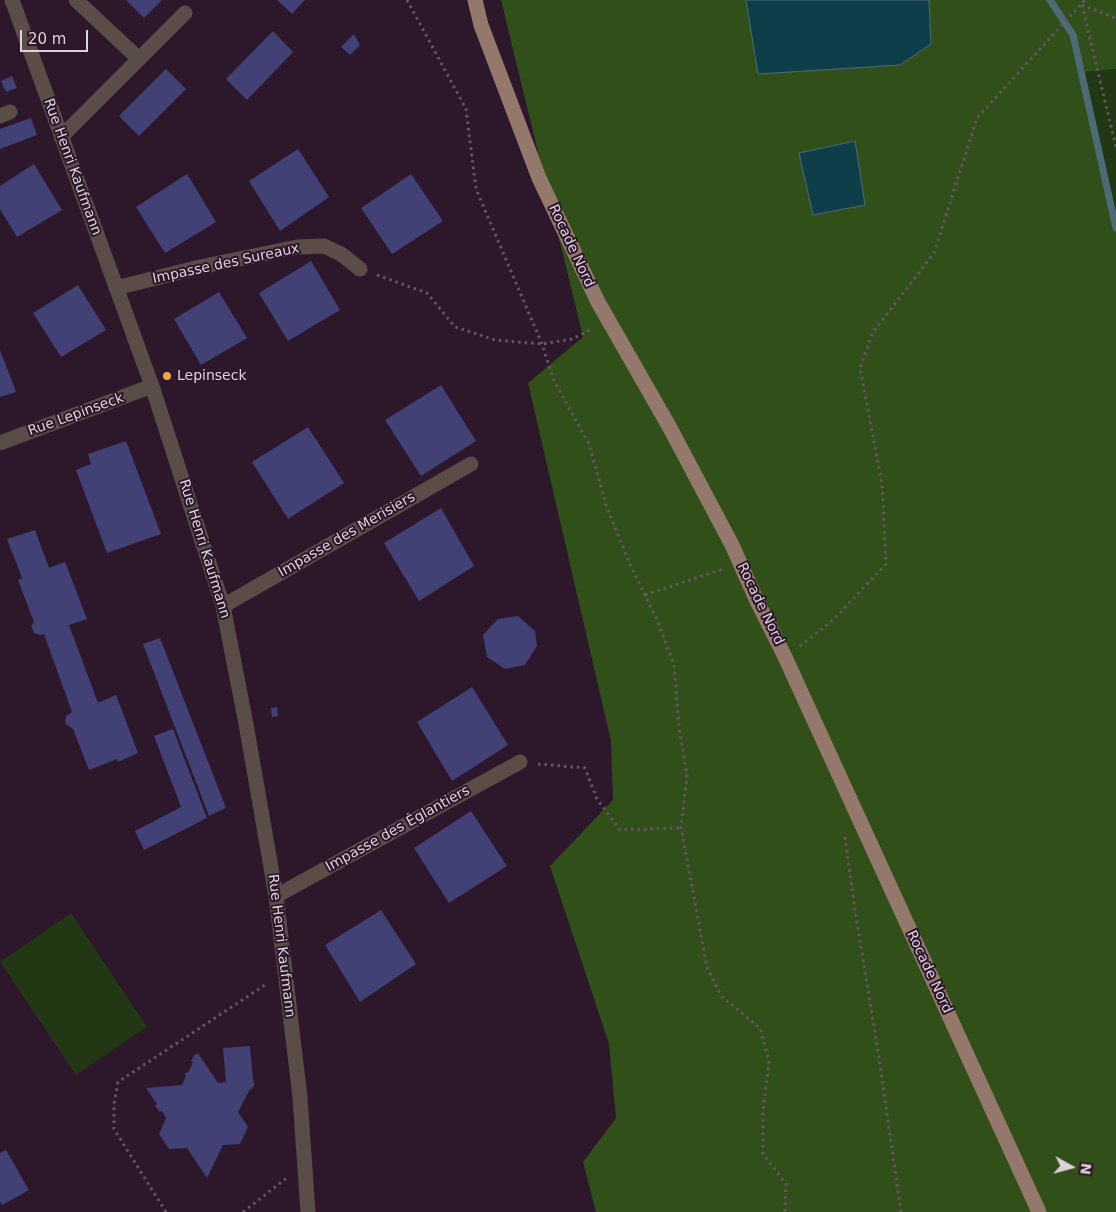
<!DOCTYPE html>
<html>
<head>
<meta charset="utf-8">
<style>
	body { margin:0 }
	#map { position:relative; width:1116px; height:1212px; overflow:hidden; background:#2c172b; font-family:"DejaVu Sans",sans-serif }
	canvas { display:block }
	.north { position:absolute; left:1046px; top:1142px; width:50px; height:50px; -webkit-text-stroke:4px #2c172b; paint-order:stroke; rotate:97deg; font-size:14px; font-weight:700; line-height:20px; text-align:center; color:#dfd0dd }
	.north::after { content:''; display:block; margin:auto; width:18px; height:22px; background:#dfd0dd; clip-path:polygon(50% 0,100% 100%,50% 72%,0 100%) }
	.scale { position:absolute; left:20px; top:30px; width:68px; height:22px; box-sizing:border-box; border:2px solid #dfd0dd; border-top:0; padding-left:6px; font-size:15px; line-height:18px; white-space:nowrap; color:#dfd0dd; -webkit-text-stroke:4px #2c172b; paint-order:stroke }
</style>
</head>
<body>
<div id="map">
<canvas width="1116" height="1212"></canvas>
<div class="north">N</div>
<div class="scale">20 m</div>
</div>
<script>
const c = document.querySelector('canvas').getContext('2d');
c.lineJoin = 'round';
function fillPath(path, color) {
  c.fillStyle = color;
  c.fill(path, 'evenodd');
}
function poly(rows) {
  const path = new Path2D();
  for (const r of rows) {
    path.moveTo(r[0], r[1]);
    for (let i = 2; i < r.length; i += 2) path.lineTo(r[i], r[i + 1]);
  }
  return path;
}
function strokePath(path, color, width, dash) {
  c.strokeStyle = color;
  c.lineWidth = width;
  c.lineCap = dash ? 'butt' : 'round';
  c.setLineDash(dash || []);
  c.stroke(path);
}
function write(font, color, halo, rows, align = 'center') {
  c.font = font + ' "DejaVu Sans",sans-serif';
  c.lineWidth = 4;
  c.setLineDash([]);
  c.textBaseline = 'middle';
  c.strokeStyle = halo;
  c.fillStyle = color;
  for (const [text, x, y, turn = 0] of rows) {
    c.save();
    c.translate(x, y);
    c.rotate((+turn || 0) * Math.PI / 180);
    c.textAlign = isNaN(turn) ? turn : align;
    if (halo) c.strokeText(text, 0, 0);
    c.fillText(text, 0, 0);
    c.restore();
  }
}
const green = poly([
	[1116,69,1116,224,1080,71],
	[71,913,147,1027,76,1075,0,962]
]);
const forest = poly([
	[501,0,1116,0,1116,69,1081,72,1116,224,1116,1212,596,1212,583,1162,616,1118,609,1044,550,866,613,800,611,741,528,383,583,337]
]);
const water = poly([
	[746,0,929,0,931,44,900,65,758,74,746,0],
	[855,141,865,205,813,215,799,153,855,141]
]);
const stream = poly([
	[1050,0,1073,35,1116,228]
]);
const building = poly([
	[126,0,162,0,144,18],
	[277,0,305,0,292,14],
	[273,31,293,52,247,100,226,79],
	[354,34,360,45,350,55,341,47],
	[166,69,186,89,139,136,119,116],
	[12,76,17,88,6,92,1,81],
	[31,118,37,135,0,149,0,129],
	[298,149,329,197,280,231,249,181],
	[34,164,62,210,17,237,0,209,0,186],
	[187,174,216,222,165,253,136,207],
	[411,174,443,221,392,254,361,208],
	[311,261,340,310,288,341,259,293],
	[78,285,106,330,61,357,33,313],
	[219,292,247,338,201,365,174,319],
	[0,350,16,392,0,397],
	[441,385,476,441,421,476,385,420],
	[308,427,344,483,288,519,252,462],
	[126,441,161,534,107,553,76,470,91,464,88,454],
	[441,508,474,566,419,601,384,543],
	[35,530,49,568,65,562,87,619,69,625,98,703,116,695,138,753,118,762,117,759,89,770,73,729,66,724,65,722,66,716,72,712,44,634,40,635,34,633,33,630,31,626,34,622,18,580,22,578,7,539],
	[518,616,535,631,537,646,525,665,505,669,487,657,483,635,498,619],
	[160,638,226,808,209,816,143,644],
	[472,687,508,745,452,781,417,722],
	[277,707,278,716,272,717,271,708],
	[173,729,207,818,144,850,135,831,181,807,154,736],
	[471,811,507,866,449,903,414,848],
	[381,910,416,964,360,1002,325,945],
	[250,1046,253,1080,254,1080,253,1082,255,1083,251,1090,250,1089,238,1112,248,1127,240,1144,223,1145,207,1178,187,1148,169,1149,159,1134,166,1118,162,1111,160,1112,155,1106,157,1104,146,1088,182,1085,186,1076,185,1075,186,1072,188,1073,193,1062,191,1061,195,1054,197,1055,198,1053,218,1083,226,1082,223,1048],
	[6,1150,29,1190,2,1205,0,1201,0,1153]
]);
const path = poly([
	[407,0,466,109,476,189,542,344,554,381,589,444,607,508,630,564,656,618,674,664,679,728,687,775,681,828,707,967,721,996,760,1028,769,1061,763,1111,763,1154,786,1184,785,1212],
	[1082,5,1116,147],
	[1082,5,1116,18],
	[377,275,427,293,455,327,495,340,542,344,572,339,592,329],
	[645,595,723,569],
	[800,646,833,620,886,564,882,484,860,368,873,332,934,253,977,118,1085,0],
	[538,764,585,768,597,799,620,830,681,828],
	[845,837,855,910,879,1058,901,1212],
	[166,1212,114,1129,114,1104,118,1082,268,983],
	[243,1212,288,1177]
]);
const minor = poly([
	[12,0,152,386,223,606,246,724,276,896,300,1097,308,1212],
	[76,0,139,59],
	[0,116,10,112],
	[61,137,185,13],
	[116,288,200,267,297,247,324,246,341,254,360,269],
	[0,443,152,386],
	[223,606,471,464],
	[276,896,520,762]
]);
const major = poly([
	[475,0,481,25,539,178,598,302,670,428,732,545,756,599,785,657,1039,1212]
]);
const markers = [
	[167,376,5,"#eea73d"]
];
const streetNames = [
	["Rue Henri Kaufmann",72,167,70],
	["Rocade Nord",571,246,65],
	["Impasse des Sureaux",226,264,-12],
	["Rue Lepinseck",76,415,-20],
	["Impasse des Merisiers",347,535,-30],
	["Rue Henri Kaufmann",204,549,73],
	["Rocade Nord",760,604,64],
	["Impasse des Églantiers",398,829,-29],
	["Rue Henri Kaufmann",281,946,83],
	["Rocade Nord",929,972,65]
];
const poiNames = [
	["Lepinseck",177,376]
];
fillPath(green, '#223713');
fillPath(forest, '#315019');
fillPath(water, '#0f3e4b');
strokePath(water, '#4d6a77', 1);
strokePath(stream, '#4d6a77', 7);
fillPath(building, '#414176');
strokePath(path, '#675465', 3, [2.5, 4]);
strokePath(minor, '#5a4c46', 15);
strokePath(major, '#94786c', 15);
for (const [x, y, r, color] of markers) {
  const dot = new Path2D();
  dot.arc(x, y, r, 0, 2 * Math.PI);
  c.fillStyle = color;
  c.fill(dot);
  strokePath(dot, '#2c172b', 2);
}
write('14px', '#dfd0dd', '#2c172b', streetNames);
write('14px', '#dfd0dd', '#2c172b', poiNames, 'left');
</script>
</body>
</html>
